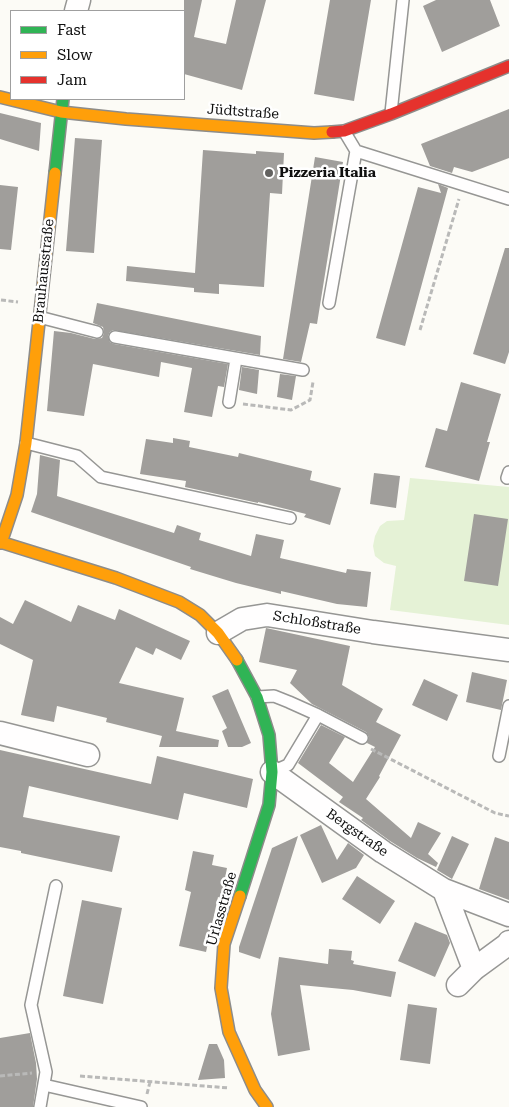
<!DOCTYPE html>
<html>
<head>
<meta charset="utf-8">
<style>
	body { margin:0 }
	#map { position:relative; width:509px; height:1107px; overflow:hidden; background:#fcfbf6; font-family:"Roboto Serif",serif }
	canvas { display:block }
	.legend { position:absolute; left:10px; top:10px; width:175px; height:90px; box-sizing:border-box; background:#fff; border:1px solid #9f9f9f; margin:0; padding:6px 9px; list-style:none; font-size:15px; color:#101010 }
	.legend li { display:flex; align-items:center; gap:10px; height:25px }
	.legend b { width:25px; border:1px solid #9f9f9f }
</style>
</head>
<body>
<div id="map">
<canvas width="509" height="1107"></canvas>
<ul class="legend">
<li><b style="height:6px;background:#30b455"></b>Fast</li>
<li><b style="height:6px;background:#ff9f0a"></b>Slow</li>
<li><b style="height:6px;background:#e5322d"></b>Jam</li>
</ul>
</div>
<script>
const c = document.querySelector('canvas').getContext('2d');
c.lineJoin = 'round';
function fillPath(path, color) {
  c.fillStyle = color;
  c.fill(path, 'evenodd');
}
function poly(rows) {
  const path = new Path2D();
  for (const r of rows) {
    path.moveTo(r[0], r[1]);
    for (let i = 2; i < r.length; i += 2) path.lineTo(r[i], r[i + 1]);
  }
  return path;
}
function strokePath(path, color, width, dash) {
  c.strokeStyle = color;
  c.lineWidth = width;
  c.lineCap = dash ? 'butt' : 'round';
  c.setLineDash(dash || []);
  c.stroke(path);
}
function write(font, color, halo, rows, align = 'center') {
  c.font = font + ' "Roboto Serif",serif';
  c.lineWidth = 5;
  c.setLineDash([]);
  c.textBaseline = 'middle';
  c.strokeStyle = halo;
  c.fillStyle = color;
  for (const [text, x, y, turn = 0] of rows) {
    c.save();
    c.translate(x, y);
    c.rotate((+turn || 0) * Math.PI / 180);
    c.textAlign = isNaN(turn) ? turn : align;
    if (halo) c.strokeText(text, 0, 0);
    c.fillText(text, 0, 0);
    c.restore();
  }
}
const green = poly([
	[410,478,509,487,509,625,390,610,396,566,384,563,375,556,373,546,375,536,380,526,387,521,404,520]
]);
const building = poly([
	[184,0,202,0,194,37,226,44,236,0,266,0,242,90,184,74],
	[330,0,371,0,354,101,314,94],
	[436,0,490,0,500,26,442,52,423,6],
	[509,109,509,158,472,172,454,167,452,173,430,166,421,144],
	[0,113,41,123,39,151,0,139],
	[75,138,102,140,94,253,66,251],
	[203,150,256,154,256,151,284,153,282,194,270,193,264,287,219,284,219,294,194,292,194,288,126,281,127,266,195,273],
	[315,157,343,162,317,324,310,323,301,362,283,359],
	[438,184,448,188,405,346,376,338,418,187,441,193],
	[0,185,18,187,11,250,0,249],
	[505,248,509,248,509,352,505,364,473,354],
	[97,303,261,336,260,355,113,330,110,332,108,336,110,342,114,344,228,364,224,387,218,386,212,417,184,412,192,368,161,362,159,377,93,364,84,416,47,411,54,331,71,333,95,339,102,338,104,333,103,327,93,323],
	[242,367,259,370,257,394,239,390],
	[280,374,296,376,292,400,277,397],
	[461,382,501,394,487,442,490,442,479,481,425,467,436,428,447,431],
	[173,438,190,441,189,447,238,457,239,453,312,471,310,480,341,488,330,525,304,517,306,514,258,502,258,503,185,487,186,481,140,474,146,439,173,443],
	[40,455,60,460,57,496,174,533,177,525,201,533,199,540,251,556,256,534,284,540,280,558,346,573,347,569,371,572,367,607,337,604,281,591,281,594,236,583,190,569,191,567,31,512,37,494],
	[374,473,400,476,396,508,370,504],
	[474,514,508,519,498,586,464,581],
	[25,600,71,622,78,605,115,620,119,609,190,641,181,660,156,648,153,655,136,647,119,683,184,698,176,731,219,740,218,747,159,747,162,736,106,722,107,718,57,706,54,722,21,715,33,660,0,644,0,617,13,624],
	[266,628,350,646,342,685,383,709,376,722,401,735,379,776,380,777,366,799,411,838,418,822,441,833,428,854,438,863,436,867,417,858,390,841,361,820,363,818,339,802,343,797,298,763,321,725,345,737,329,763,353,782,375,747,367,743,369,737,366,732,312,704,290,683,297,670,259,662],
	[472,672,507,680,501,710,466,702],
	[424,679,458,695,447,721,412,705],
	[228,689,242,722,251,743,242,747,228,747,222,731,227,728,212,696],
	[0,750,151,784,157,756,253,779,247,808,184,793,178,820,29,786,23,817,120,836,112,872,21,853,21,851,0,847],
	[321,825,337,860,348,843,364,855,356,868,322,883,300,835],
	[298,836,260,959,239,952,239,947,272,848],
	[452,836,469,844,452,879,437,870],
	[495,837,509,842,509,900,479,889],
	[193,851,214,855,212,865,227,868,221,898,218,897,206,952,179,946,191,892,185,890],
	[357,876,395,901,380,924,342,899],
	[82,900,122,908,103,1004,63,996],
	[415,922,447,935,450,943,435,977,398,961],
	[329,949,352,951,351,960,354,961,353,964,396,972,391,997,353,990,300,985,310,1050,278,1056,271,1014,279,957,328,964],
	[408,1004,437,1008,430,1064,400,1060],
	[30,1033,36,1063,37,1079,33,1107,0,1107,0,1038],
	[209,1044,217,1044,224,1060,225,1078,198,1080]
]);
const path = poly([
	[1,300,18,302],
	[420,330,459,199],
	[243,404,291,410,310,400,313,382],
	[371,749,495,813,509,816],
	[0,1076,32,1073],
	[80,1076,229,1088],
	[147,1094,150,1082]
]);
const lane = poly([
	[391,113,403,0],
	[344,131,356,151,509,199],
	[329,303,356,151],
	[39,317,97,332],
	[115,337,303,370],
	[229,402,236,359],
	[26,443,77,456,101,477,290,518],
	[507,478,509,472],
	[257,697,274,696,289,702,318,715,362,738],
	[499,756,509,706],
	[272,772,288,765,318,715],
	[44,1085,141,1107],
	[40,1107,46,1072,31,1005,56,886]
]);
const street = poly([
	[76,11,79,0],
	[218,633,242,619,267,615,373,632,509,650],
	[0,733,88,755],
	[272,772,383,852,444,890,509,915],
	[444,890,474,969],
	[458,985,474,969,508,944,509,942]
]);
const fast = poly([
	[55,173,63,99],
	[237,660,257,697,269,735,272,772,269,805,240,896]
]);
const slow = poly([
	[0,97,61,112,126,119,314,133,332,132],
	[0,542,116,578,179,602,200,615,218,633,237,660],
	[1,543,17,495,26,443,55,173],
	[240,896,224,944,221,988,229,1032,255,1090,267,1107]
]);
const jam = poly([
	[332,132,344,131,391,114,509,66]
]);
const markers = [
	[269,173,5,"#636260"]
];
const streetNames = [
	["Jüdtstraße",243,112,4],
	["Brauhausstraße",44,271,-84],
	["Schloßstraße",317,623,9],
	["Bergstraße",357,833,35],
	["Urlasstraße",222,909,-74]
];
const poiNames = [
	["Pizzeria Italia",279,173]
];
fillPath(green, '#e5f2d6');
fillPath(building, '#a09e9b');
strokePath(lane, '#969694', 14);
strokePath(street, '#969694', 25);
strokePath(fast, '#8d8c8a', 14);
strokePath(slow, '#8d8c8a', 14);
strokePath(jam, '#8d8c8a', 14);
strokePath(path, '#b9b9b8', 3, [5, 2.5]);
strokePath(lane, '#fffefe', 11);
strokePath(street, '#fffefe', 22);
strokePath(fast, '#30b455', 11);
strokePath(slow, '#ff9f0a', 11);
strokePath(jam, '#e5322d', 11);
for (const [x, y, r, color] of markers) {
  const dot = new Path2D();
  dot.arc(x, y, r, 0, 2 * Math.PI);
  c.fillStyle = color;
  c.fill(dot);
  strokePath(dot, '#fff', 2);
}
write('14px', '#101010', '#fff', streetNames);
write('bold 14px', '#101010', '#fff', poiNames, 'left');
</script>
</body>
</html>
